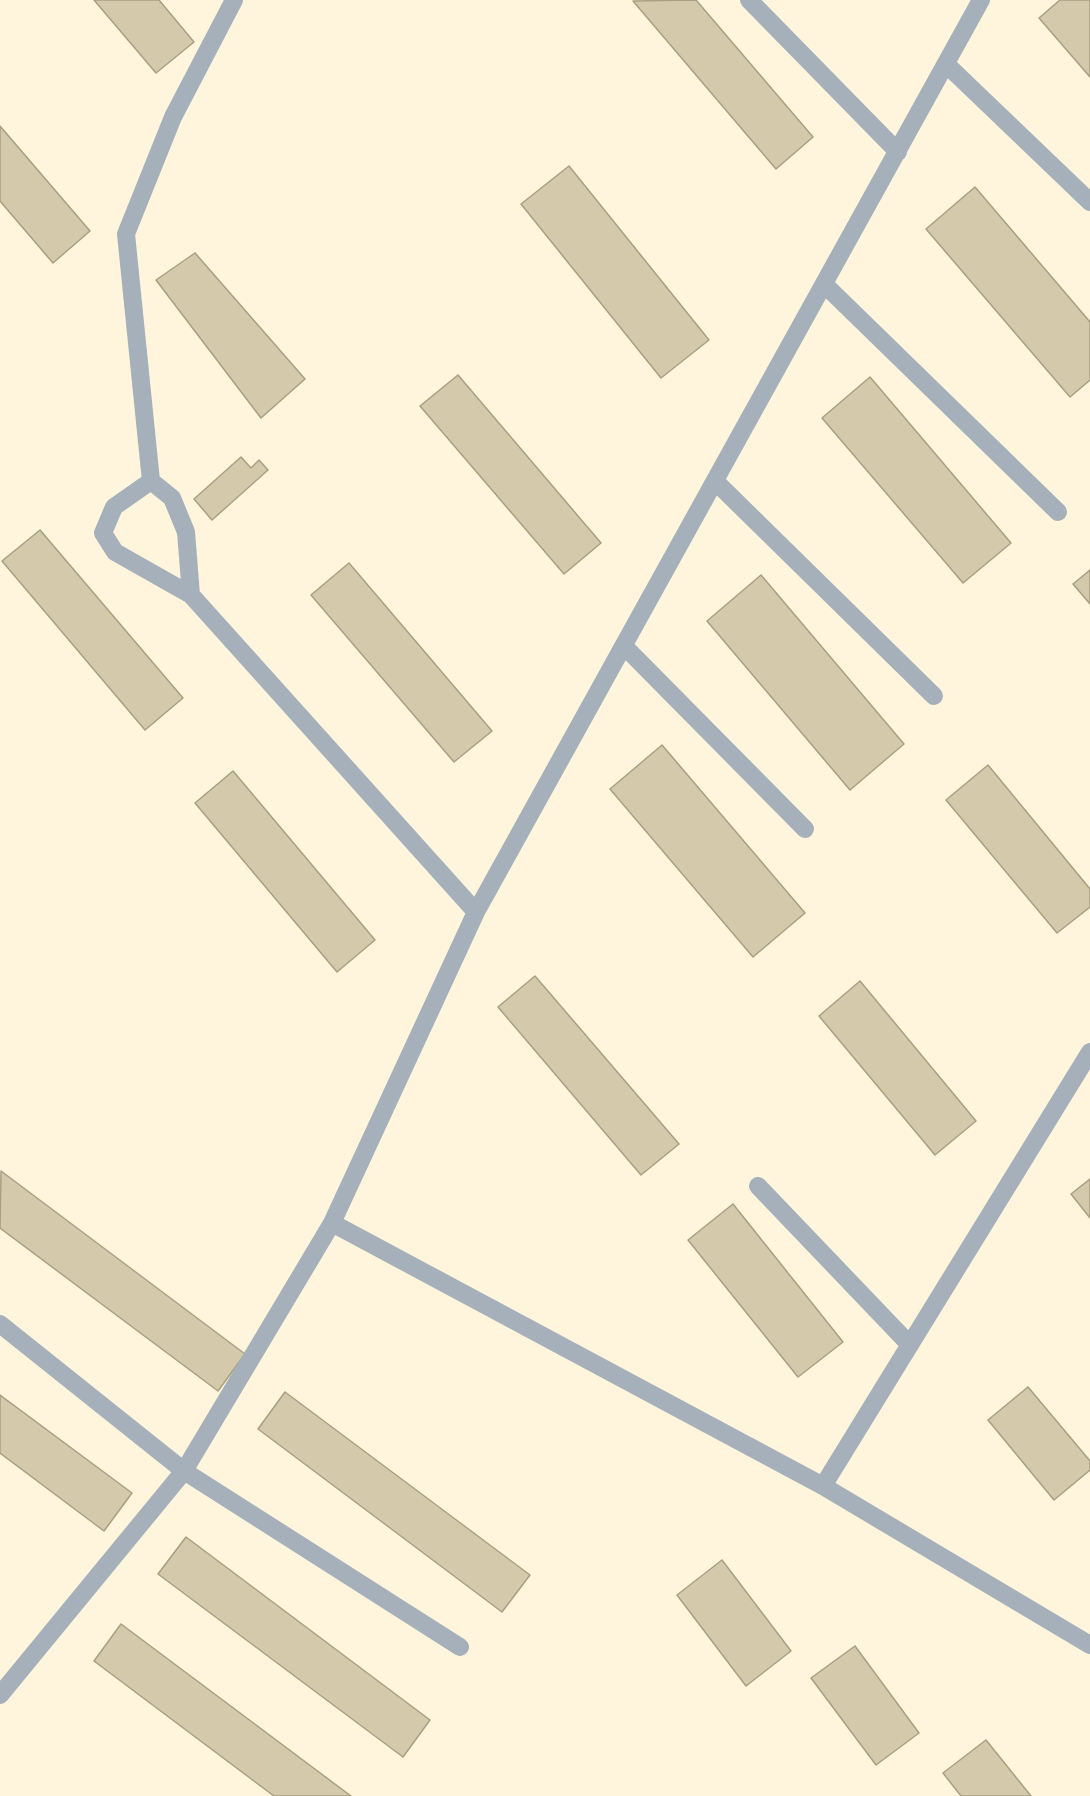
<!DOCTYPE html>
<html>
<head>
<meta charset="utf-8">
<style>
	body { margin:0 }
	canvas { display:block; background:#fef5dc }
</style>
</head>
<body>
<canvas width="1090" height="1796"></canvas>
<script>
const c = document.querySelector('canvas').getContext('2d');
c.lineJoin = 'round';
function fillPath(path, color) {
  c.fillStyle = color;
  c.fill(path, 'evenodd');
}
function poly(rows) {
  const path = new Path2D();
  for (const r of rows) {
    path.moveTo(r[0], r[1]);
    for (let i = 2; i < r.length; i += 2) path.lineTo(r[i], r[i + 1]);
  }
  return path;
}
function strokePath(path, color, width, dash) {
  c.strokeStyle = color;
  c.lineWidth = width;
  c.lineCap = dash ? 'butt' : 'round';
  c.setLineDash(dash || []);
  c.stroke(path);
}
const building = poly([
	[94,0,159,0,194,42,156,73,94,0],
	[696,0,813,137,776,169,633,1,696,0],
	[1060,0,1090,0,1090,77,1039,18,1060,0],
	[0,126,90,231,53,263,0,201,0,126],
	[569,166,709,340,661,378,521,204,569,166],
	[975,187,1090,322,1090,380,1070,397,926,229,975,187],
	[195,253,305,379,261,418,156,280,195,253],
	[458,375,601,543,564,574,420,406,458,375],
	[870,377,1011,543,963,583,822,418,870,377],
	[241,457,251,468,259,460,268,470,212,520,194,499,241,457],
	[40,530,183,698,145,730,2,561,40,530],
	[349,563,492,731,454,762,311,595,349,563],
	[1090,570,1090,604,1073,584,1090,570],
	[761,575,904,744,850,790,707,621,761,575],
	[662,745,805,913,753,957,610,789,662,745],
	[988,765,1090,889,1090,907,1057,933,946,800,988,765],
	[233,771,375,940,337,972,195,803,233,771],
	[535,976,679,1144,641,1175,498,1007,535,976],
	[860,981,976,1121,935,1155,819,1016,860,981],
	[1,1171,245,1354,218,1391,0,1228,1,1171],
	[1090,1179,1090,1218,1071,1194,1090,1179],
	[733,1204,843,1342,798,1377,688,1240,733,1204],
	[1028,1387,1090,1461,1090,1470,1054,1500,988,1420,1028,1387],
	[285,1392,530,1575,502,1612,258,1429,285,1392],
	[0,1395,132,1493,104,1531,0,1453,0,1395],
	[186,1537,430,1720,403,1757,158,1574,186,1537],
	[722,1560,791,1651,746,1686,677,1595,722,1560],
	[121,1624,351,1796,274,1796,94,1661,121,1624],
	[855,1646,919,1733,876,1765,811,1678,855,1646],
	[986,1740,1031,1796,961,1796,943,1773,986,1740]
]);
const minor = poly([
	[749,0,898,152],
	[946,64,1090,202],
	[825,285,1058,512],
	[151,481,126,234,173,117,234,0],
	[715,481,934,696],
	[191,595,186,532,172,498,151,481,114,507,103,533,115,552,191,595,476,912],
	[624,646,805,829],
	[758,1186,910,1345],
	[332,1223,823,1486,1090,1645],
	[0,1324,184,1471,460,1647],
	[823,1486,1090,1052],
	[0,1695,184,1471,332,1223,476,912,981,0]
]);
fillPath(building, '#d4caab');
strokePath(building, '#a99f81', 1.5);
strokePath(minor, '#a6b0bb', 18);
</script>
</body>
</html>
